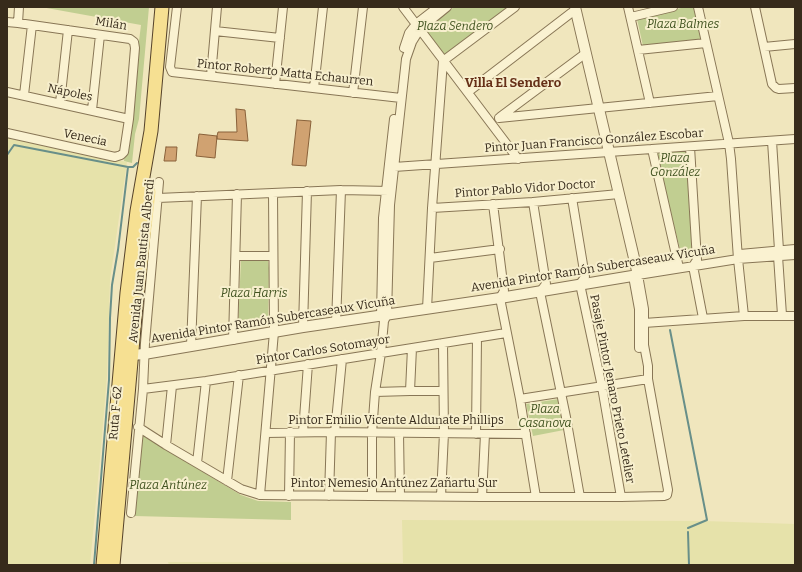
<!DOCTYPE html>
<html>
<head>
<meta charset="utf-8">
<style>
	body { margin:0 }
	#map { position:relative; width:802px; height:572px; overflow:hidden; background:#f0e6bd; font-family:Bitter,serif }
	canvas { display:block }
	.frame { position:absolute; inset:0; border:8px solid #372b1b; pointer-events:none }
</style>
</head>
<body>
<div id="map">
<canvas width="802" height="572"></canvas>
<div class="frame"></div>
</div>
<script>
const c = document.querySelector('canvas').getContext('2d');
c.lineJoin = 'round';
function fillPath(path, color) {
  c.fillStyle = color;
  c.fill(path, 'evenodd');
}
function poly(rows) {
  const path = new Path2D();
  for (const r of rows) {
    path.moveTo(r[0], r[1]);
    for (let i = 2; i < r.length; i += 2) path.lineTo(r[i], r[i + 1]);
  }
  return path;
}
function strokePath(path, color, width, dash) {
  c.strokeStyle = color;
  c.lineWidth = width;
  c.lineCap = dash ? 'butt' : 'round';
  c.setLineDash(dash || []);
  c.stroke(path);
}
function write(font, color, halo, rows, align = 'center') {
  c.font = font + ' Bitter,serif';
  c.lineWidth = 4;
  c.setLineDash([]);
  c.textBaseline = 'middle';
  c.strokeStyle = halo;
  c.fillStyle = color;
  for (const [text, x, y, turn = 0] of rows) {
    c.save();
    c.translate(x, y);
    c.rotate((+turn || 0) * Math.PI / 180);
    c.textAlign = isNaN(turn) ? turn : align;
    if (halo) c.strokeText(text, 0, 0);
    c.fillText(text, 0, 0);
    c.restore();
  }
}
const farmland = poly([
	[7,137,127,162,110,280,107,376,101,448,90,565,7,565],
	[402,520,704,521,795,524,795,565,169,565,168,562,403,563]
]);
const green = poly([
	[41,7,149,7,139,119,135,134,132,163,124,161,141,25],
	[454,7,508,7,444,55,425,30],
	[685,7,696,7,704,40,643,46,637,19],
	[689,150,695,255,682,258,656,152],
	[241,259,266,259,268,261,269,268,268,322,265,325,242,328,238,327],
	[559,399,564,430,533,436,526,404],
	[140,434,241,495,258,501,291,502,291,520,134,516]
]);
const stream = poly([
	[7,155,14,145,128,167,133,167,137,163],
	[670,330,707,520,688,528],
	[688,532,689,565],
	[94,565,109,380,110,318,112,285,118,250,128,167]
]);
const building = poly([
	[236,109,245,110,248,141,217,139,217,136,215,158,196,156,199,134,217,136,218,132,237,132,236,109],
	[297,120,311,121,306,166,292,165,297,120],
	[166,147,177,147,176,161,164,161,166,147]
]);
const minor = poly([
	[177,7,170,67,172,72,401,98],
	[403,7,518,159],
	[628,7,650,103],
	[698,7,729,143,731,159,738,259,744,316],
	[755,7,772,84,776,88,779,89,795,88],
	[631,17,673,7],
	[7,22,18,23,130,39,134,42,135,48,129,119,124,152,121,155,115,157,7,133],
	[18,23,19,7],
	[215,31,280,38],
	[764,47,795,44],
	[404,48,409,33,416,24,438,7],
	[638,50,706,43],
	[211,76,217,7],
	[275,84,283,7],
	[314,88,323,7],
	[7,92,129,119],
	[468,92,571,13],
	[353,93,363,7],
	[24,95,32,25],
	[60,103,68,30],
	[92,110,100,35],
	[500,117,586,53],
	[499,118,718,96],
	[772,141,779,250],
	[690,147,697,260,693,266,703,318],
	[652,149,679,268],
	[394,167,795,139],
	[158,198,341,190,389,191],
	[572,198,585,277,580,284,602,387,621,497],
	[533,202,546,284,540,292,566,417,580,497],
	[493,204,504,291,500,298,520,399,536,497],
	[432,208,533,202,619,194],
	[740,254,795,249],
	[236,256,273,256],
	[778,256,782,315],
	[430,258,500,249],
	[637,269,677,263],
	[633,276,639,309,639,348],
	[427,309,432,208,443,61,515,7],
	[384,320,381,316,383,218,394,119],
	[336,323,341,190],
	[644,323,744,316,795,316],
	[303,327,307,191],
	[233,340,237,194],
	[191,346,197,196],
	[143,389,206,381,506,333],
	[410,391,412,348],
	[375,392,410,391,443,391],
	[520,399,648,379],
	[138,427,166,445,241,489,260,495,482,497,621,497,664,496,667,495,668,490,648,379,648,366,644,345,644,309,638,275,738,259,795,255],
	[303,432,308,364],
	[335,432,342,359],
	[266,433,331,432,526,434],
	[399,433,400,496],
	[476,434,477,338],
	[166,445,172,386],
	[197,463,206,381],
	[227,481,239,375],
	[260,495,274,332,273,193],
	[289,496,290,432],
	[329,496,331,432],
	[372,496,372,433,375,392,381,353,384,321,387,315,390,205,406,59,412,42,420,29,447,7],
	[441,496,444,433,443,343],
	[482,497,485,434],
	[131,513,143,389,145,343,159,182]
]);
const tertiary = poly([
	[127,353,132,355,144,354,303,327,500,298,638,275,575,7]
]);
const primary = poly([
	[103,565,127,293,137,211,151,131,162,7],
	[113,565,136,305,149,192]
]);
const streetNames = [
	["Milán",111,24,9],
	["Pintor Roberto Matta Echaurren",285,73,6],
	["Nápoles",70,93,12],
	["Venecia",85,138,12],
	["Pintor Juan Francisco González Escobar",594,141,-4],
	["Pintor Pablo Vidor Doctor",525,189,-4],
	["Avenida Juan Bautista Alberdi",142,261,-84],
	["Avenida Pintor Ramón Subercaseaux Vicuña",593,269,-9],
	["Avenida Pintor Ramón Subercaseaux Vicuña",273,320,-9],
	["Pintor Carlos Sotomayor",323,350,-9],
	["Pasaje Pintor Jenaro Prieto Letelier",612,389,79],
	["Ruta F-62",116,413,-85],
	["Pintor Emilio Vicente Aldunate Phillips",396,421],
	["Pintor Nemesio Antúnez Zañartu Sur",394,484]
];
const parkNames = [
	["Plaza Balmes",683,25],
	["Plaza Sendero",455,27],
	["Plaza",675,159],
	["González",675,173],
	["Plaza Harris",254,294],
	["Plaza",545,410],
	["Casanova",545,424],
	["Plaza Antúnez",168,486]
];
const neighbourhoodNames = [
	["Villa El Sendero",513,83]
];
fillPath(farmland, '#e6e2aa');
fillPath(green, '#c1ce91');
strokePath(stream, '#688f89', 2);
fillPath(building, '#d0a271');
strokePath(building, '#89613a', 1);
strokePath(minor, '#887656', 10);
strokePath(tertiary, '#887656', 12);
strokePath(primary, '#56432b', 15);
strokePath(minor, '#faf2d1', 8);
strokePath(tertiary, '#faf2d1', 10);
strokePath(primary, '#f6e092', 13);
write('12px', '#372b1b', '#f7efcd', streetNames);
write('italic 12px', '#425421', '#f7efcd', parkNames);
write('bold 13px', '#663018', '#f7efcd', neighbourhoodNames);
</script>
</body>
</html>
